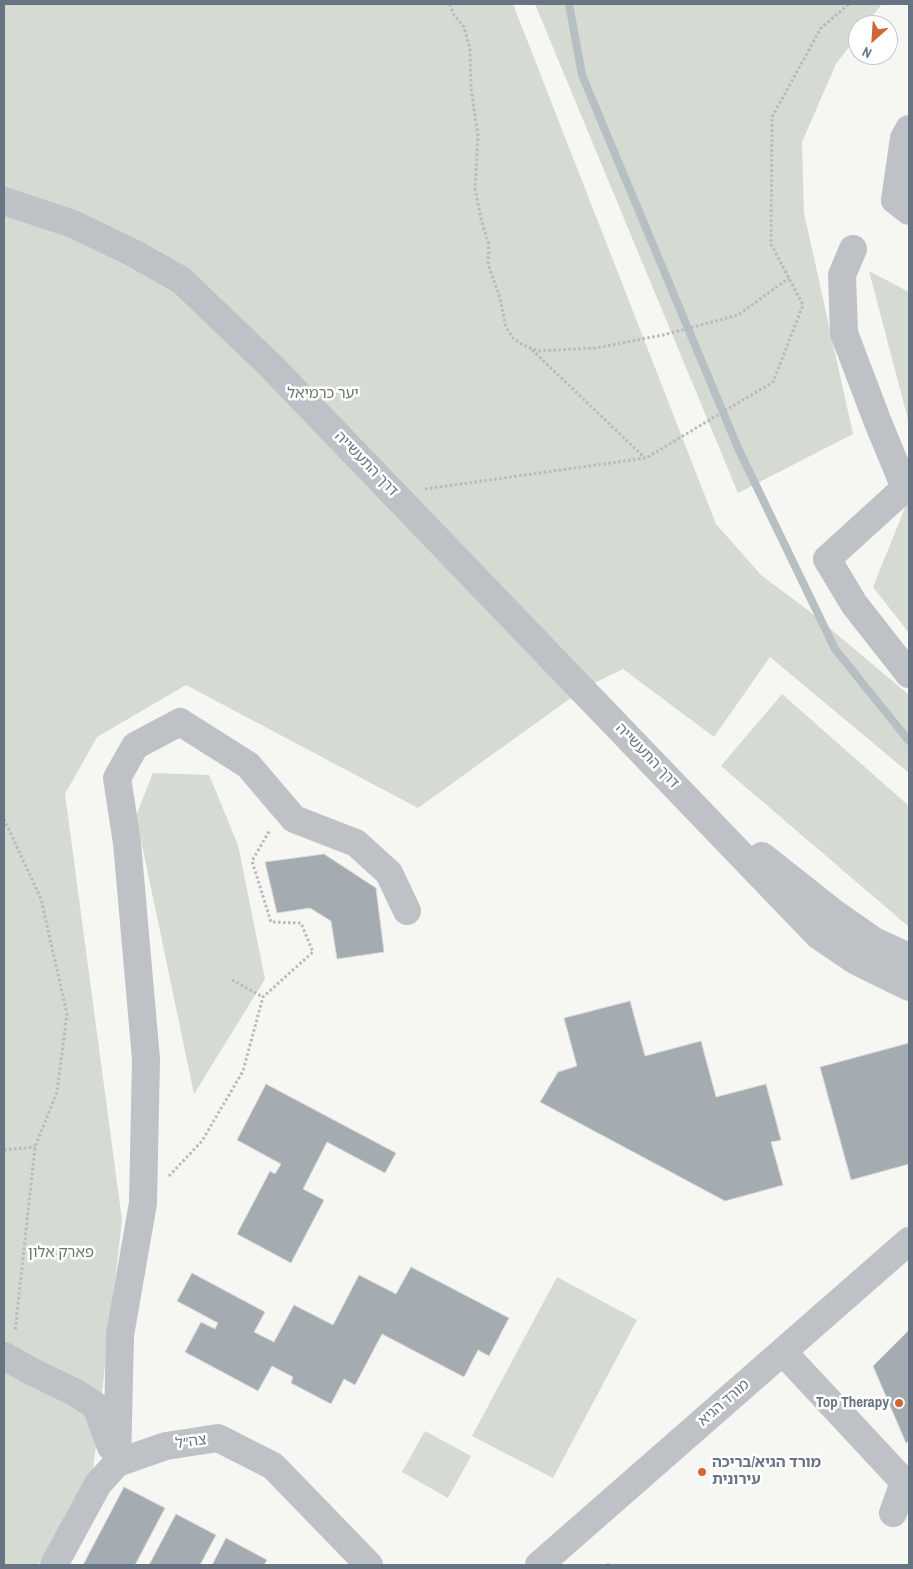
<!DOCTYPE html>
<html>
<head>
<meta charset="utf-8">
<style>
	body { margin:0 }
	#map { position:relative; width:913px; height:1569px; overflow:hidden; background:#f6f6f3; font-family:"Archivo Narrow",sans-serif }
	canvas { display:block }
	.frame { position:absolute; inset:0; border:5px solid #687481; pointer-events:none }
	.north { position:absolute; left:848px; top:15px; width:50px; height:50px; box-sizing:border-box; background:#fff; border:1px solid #c3c7cd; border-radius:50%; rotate:206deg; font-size:14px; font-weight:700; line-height:20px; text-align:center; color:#687481 }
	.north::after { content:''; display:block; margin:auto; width:18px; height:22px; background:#d26637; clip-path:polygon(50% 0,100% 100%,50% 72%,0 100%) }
</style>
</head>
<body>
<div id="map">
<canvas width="913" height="1569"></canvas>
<div class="frame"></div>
<div class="north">N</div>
</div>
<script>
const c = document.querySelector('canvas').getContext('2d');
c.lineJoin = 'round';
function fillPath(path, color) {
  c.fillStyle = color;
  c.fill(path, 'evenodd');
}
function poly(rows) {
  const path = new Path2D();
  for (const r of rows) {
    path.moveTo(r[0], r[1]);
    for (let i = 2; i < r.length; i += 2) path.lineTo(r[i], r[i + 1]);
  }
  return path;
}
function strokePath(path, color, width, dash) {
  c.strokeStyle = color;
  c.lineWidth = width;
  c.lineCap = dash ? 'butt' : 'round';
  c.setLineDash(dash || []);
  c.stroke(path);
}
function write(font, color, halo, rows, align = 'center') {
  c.font = font + ' "Archivo Narrow","Noto Sans Hebrew",sans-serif';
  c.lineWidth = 5;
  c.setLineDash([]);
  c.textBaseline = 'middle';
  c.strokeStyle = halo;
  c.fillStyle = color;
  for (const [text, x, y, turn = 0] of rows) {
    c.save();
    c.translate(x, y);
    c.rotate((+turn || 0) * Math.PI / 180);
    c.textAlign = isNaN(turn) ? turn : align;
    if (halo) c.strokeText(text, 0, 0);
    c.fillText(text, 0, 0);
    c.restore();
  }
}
const green = poly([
	[4,4,513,4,716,524,761,575,809,611,909,695,909,773,770,657,714,737,623,669,586,687,418,808,186,685,97,737,65,794,122,1220,93,1470,38,1565,4,1565],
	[535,4,882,4,865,25,858,25,858,35,836,64,802,142,804,213,853,434,738,493],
	[869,271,909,292,909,423],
	[909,498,909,633,873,587],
	[782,694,909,806,909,927,721,766],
	[153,773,209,775,238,845,265,979,194,1094,136,816],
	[557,1277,637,1320,553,1478,472,1436],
	[425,1431,471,1456,448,1498,402,1472]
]);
const stream = poly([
	[569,4,582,75,738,448,835,649,909,741]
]);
const building = poly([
	[324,854,376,888,384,952,337,959,331,921,310,908,277,913,265,862,324,854],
	[630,1001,645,1056,701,1041,716,1097,766,1084,781,1140,771,1142,783,1185,725,1201,540,1102,558,1072,577,1066,564,1018,630,1001],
	[909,1043,909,1164,851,1180,820,1067,909,1043],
	[266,1084,396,1153,385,1173,327,1142,303,1189,324,1200,291,1263,237,1234,270,1171,275,1174,281,1164,237,1140,266,1084],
	[411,1267,509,1318,489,1356,478,1350,464,1377,382,1334,355,1385,344,1379,331,1404,291,1383,293,1377,272,1366,258,1391,185,1352,201,1322,215,1329,218,1323,177,1301,192,1273,265,1312,254,1332,274,1342,294,1305,333,1325,359,1275,396,1294,411,1267],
	[909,1330,909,1441,906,1443,873,1366,909,1330],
	[124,1487,165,1508,135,1565,83,1565,124,1487],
	[176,1514,216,1535,200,1565,149,1565,176,1514],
	[226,1538,267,1560,264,1565,212,1565,226,1538]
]);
const path = poly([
	[450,4,454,15,464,27,470,49,471,88,478,136,475,188,481,219,489,245,488,264,500,298,506,327,513,338,521,344,538,351,596,348,663,335,738,315,789,278],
	[532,350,645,458],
	[425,489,646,458,773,382,803,305,771,244,772,117,821,28,849,4],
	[4,819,41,899,67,1014,57,1092,35,1147,15,1332],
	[232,980,263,997],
	[4,1150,35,1147],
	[169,1176,202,1141,243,1071,263,997,313,952,301,923,271,922,252,861,270,830],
	[607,1564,609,1565]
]);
const minor = poly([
	[909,129,904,138,895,200,909,211],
	[4,201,73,224,135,254,181,280,271,366,819,936,856,961,909,987],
	[853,249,842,275,844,333,877,420,905,488,827,559,854,604,909,674],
	[762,856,834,913,874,941,909,957],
	[783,1352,904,1482,893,1513],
	[4,1356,29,1370,76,1393,96,1406,111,1447],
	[117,1463,120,1335,143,1203,146,1059,127,843,117,778,135,746,180,722,248,765,294,819,356,843,389,873,407,911],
	[54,1565,98,1484,117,1463,166,1446,218,1438,273,1466,369,1565],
	[539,1565,909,1241]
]);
const markers = [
	[899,1403,5,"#d26637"],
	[702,1472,5,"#d26637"]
];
const parkNames = [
	["יער כרמיאל",323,394],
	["פארק אלון",61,1253]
];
const streetNames = [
	["דרך התעשייה",366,464,46],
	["דרך התעשייה",647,756,46],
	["מורד הגיא",724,1403,-41],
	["צה״ל",191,1442,-8]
];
const poiNames = [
	["Top Therapy",889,1403],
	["מורד הגיא/בריכה",712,1463,"left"],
	["עירונית",712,1480,"left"]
];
fillPath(green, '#d5dad3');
strokePath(stream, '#b6bfc4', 8);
fillPath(building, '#a4abb1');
strokePath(building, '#d7d7d6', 1);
strokePath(path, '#b8babd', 3, [2.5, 2.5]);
strokePath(minor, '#bec1c5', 28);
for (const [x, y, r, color] of markers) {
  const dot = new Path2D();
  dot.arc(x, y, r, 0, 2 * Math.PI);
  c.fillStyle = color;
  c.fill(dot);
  strokePath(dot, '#fff', 2);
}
write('15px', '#697966', '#fff', parkNames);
write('15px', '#687481', '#fff', streetNames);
write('bold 15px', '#687481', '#fff', poiNames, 'right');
</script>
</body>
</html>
